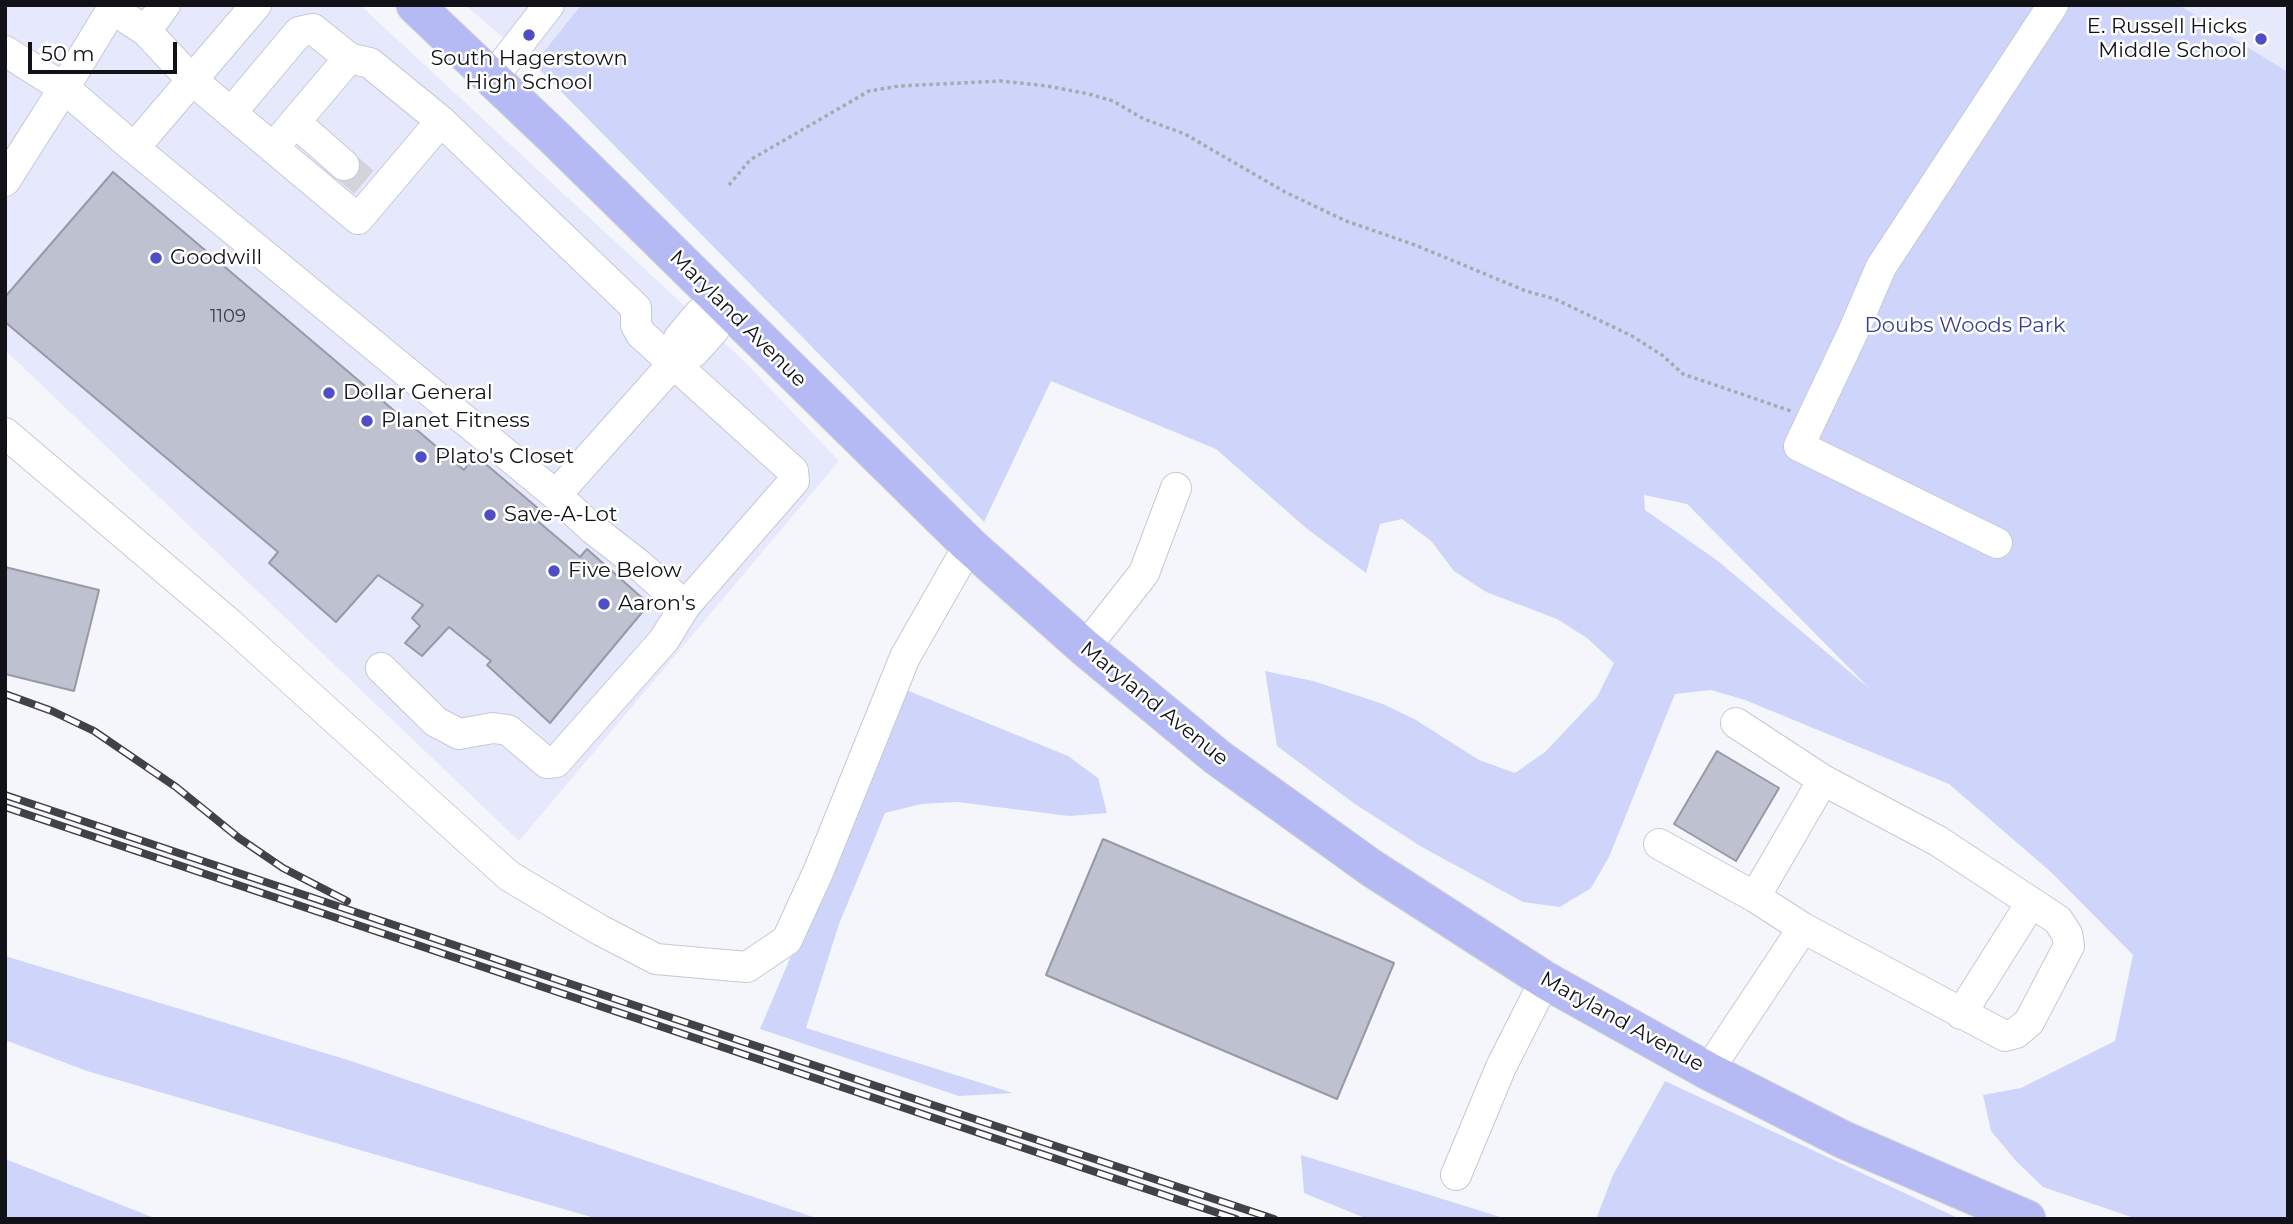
<!DOCTYPE html>
<html>
<head>
<meta charset="utf-8">
<style>
	body { margin:0 }
	#map { position:relative; width:2293px; height:1224px; overflow:hidden; background:#f5f6fc; font-family:Montserrat,sans-serif }
	canvas { display:block }
	.frame { position:absolute; inset:0; border:7px solid #111217; pointer-events:none }
	.scale { position:absolute; left:28px; top:42px; width:149px; height:32px; box-sizing:border-box; border:4px solid #111217; border-top:0; padding-left:9px; font-size:21px; line-height:24px; white-space:nowrap; color:#111217; -webkit-text-stroke:5px #fff; paint-order:stroke }
</style>
</head>
<body>
<div id="map">
<canvas width="2293" height="1224"></canvas>
<div class="frame"></div>
<div class="scale">50 m</div>
</div>
<script>
const c = document.querySelector('canvas').getContext('2d');
c.lineJoin = 'round';
function fillPath(path, color) {
  c.fillStyle = color;
  c.fill(path, 'evenodd');
}
function poly(rows) {
  const path = new Path2D();
  for (const r of rows) {
    path.moveTo(r[0], r[1]);
    for (let i = 2; i < r.length; i += 2) path.lineTo(r[i], r[i + 1]);
  }
  return path;
}
function strokePath(path, color, width, dash) {
  c.strokeStyle = color;
  c.lineWidth = width;
  c.lineCap = dash ? 'butt' : 'round';
  c.setLineDash(dash || []);
  c.stroke(path);
}
function write(font, color, halo, rows, align = 'center') {
  c.font = font + ' Montserrat,sans-serif';
  c.lineWidth = 5;
  c.setLineDash([]);
  c.textBaseline = 'middle';
  c.strokeStyle = halo;
  c.fillStyle = color;
  for (const [text, x, y, turn = 0] of rows) {
    c.save();
    c.translate(x, y);
    c.rotate((+turn || 0) * Math.PI / 180);
    c.textAlign = isNaN(turn) ? turn : align;
    if (halo) c.strokeText(text, 0, 0);
    c.fillText(text, 0, 0);
    c.restore();
  }
}
const built = poly([
	[5,5,360,5,744,361,839,461,519,841,5,350],
	[465,5,581,5,534,64],
	[2179,5,2288,5,2288,72]
]);
const green = poly([
	[581,5,2179,5,2288,72,2288,1219,2137,1219,2043,1187,2016,1161,1991,1131,1983,1095,2021,1088,2115,1041,2133,955,2052,873,1949,784,1745,700,1711,690,1675,694,1609,857,1591,888,1560,907,1523,902,1420,846,1355,804,1277,746,1265,671,1313,681,1383,704,1416,720,1479,760,1515,773,1545,752,1597,697,1614,663,1587,638,1557,619,1486,592,1454,571,1431,541,1402,519,1380,524,1366,573,1306,528,1216,449,1051,381,984,522,534,64],
	[1644,495,1687,504,1870,689,1718,561,1645,510],
	[904,689,1068,756,1098,778,1107,813,1069,816,957,802,921,804,885,813,839,924,806,1028,1013,1093,959,1096,760,1029],
	[5,956,348,1060,819,1219,598,1219,87,1071,5,1040],
	[1665,1081,1960,1219,1596,1219,1613,1175],
	[1301,1155,1507,1219,1367,1219,1304,1193],
	[5,1159,8,1160,157,1219,5,1219]
]);
const building = poly([
	[113,172,464,470,475,455,540,510,534,518,580,557,587,549,649,604,550,723,487,665,491,661,449,627,422,656,405,643,420,626,412,618,423,605,378,575,336,622,269,563,278,552,5,322,5,297,113,172],
	[5,567,99,590,74,691,5,674,5,567],
	[1717,751,1779,788,1736,861,1674,824,1717,751],
	[1103,839,1394,963,1337,1099,1046,975,1103,839]
]);
const minorTunnel = poly([
	[344,165,364,182]
]);
const path = poly([
	[729,185,750,160,869,91,899,86,1001,81,1047,86,1089,94,1113,101,1144,119,1185,134,1285,192,1346,221,1415,245,1526,291,1555,299,1632,336,1662,355,1683,374,1791,411]
]);
const minor = poly([
	[112,9,64,88,134,148,256,5],
	[129,20,146,31,165,5],
	[146,31,192,80,358,219,441,121],
	[5,51,64,88,5,181],
	[493,77,549,5],
	[231,113,299,32,313,29,349,58],
	[295,122,344,165],
	[134,148,556,495,678,358,693,353,714,330,723,303,699,314,679,338,678,358],
	[273,148,349,58,370,63,441,121,636,308,636,325,641,334,793,471,794,481,685,606,638,564,593,529,556,495],
	[5,433,230,624,509,876,598,929,656,959,747,967,787,940,819,870,905,657,969,545],
	[1997,543,1799,446,1853,332,1881,267,2053,5],
	[1085,648,1144,573,1176,488],
	[381,668,436,722,459,734,493,728,508,730,547,763,556,762,664,640,685,606],
	[1659,844,1755,897],
	[1803,928,1755,897,1823,780],
	[1961,1014,2031,903],
	[1708,1071,1803,928,2005,1036,2016,1033,2029,1022,2069,946,2067,934,2058,920,1938,841,1823,780,1736,723],
	[1456,1175,1501,1067,1545,980]
]);
const major = poly([
	[415,5,556,139,969,545,1085,648,1217,757,1370,867,1545,980,1708,1071,1844,1140,2027,1219]
]);
const rail = poly([
	[5,694,52,711,94,731,176,787,239,838,283,868,347,901],
	[5,795,1274,1219],
	[5,807,1236,1219]
]);
const markers = [
	[529,35,7,"#514ec5"],
	[2261,39,7,"#514ec5"],
	[156,258,7,"#514ec5"],
	[329,393,7,"#514ec5"],
	[367,421,7,"#514ec5"],
	[421,457,7,"#514ec5"],
	[490,515,7,"#514ec5"],
	[554,571,7,"#514ec5"],
	[604,604,7,"#514ec5"]
];
const numberNames = [
	["1109",228,317]
];
const poiNames = [
	["E. Russell Hicks",2247,27,"right"],
	["Middle School",2247,51,"right"],
	["South Hagerstown",529,59,"center"],
	["High School",529,83,"center"],
	["Goodwill",170,258],
	["Dollar General",343,393],
	["Planet Fitness",381,421],
	["Plato's Closet",435,457],
	["Save-A-Lot",504,515],
	["Five Below",568,571],
	["Aaron's",618,604]
];
const streetNames = [
	["Maryland Avenue",738,319,45],
	["Maryland Avenue",1154,704,39],
	["Maryland Avenue",1622,1022,29]
];
const parkNames = [
	["Doubs Woods Park",1965,326]
];
fillPath(built, '#e6e9fc');
fillPath(green, '#cfd5fa');
fillPath(building, '#bec1d0');
strokePath(building, '#9799a8', 2);
strokePath(minorTunnel, '#d3d4da', 30, [30, 15]);
strokePath(minor, '#c5c8d7', 32);
strokePath(major, '#d4d4d5', 39);
strokePath(path, '#a8a9af', 3.5, [3.5, 3.5]);
strokePath(minor, '#fff', 30);
strokePath(major, '#b5baf4', 37);
strokePath(rail, '#414248', 8);
strokePath(rail, '#fff', 5, [16]);
for (const [x, y, r, color] of markers) {
  const dot = new Path2D();
  dot.arc(x, y, r, 0, 2 * Math.PI);
  c.fillStyle = color;
  c.fill(dot);
  strokePath(dot, '#fff', 2.5);
}
write('18px', '#3c3e45', null, numberNames);
write('21px', '#111217', '#fff', poiNames, 'left');
write('21px', '#111217', '#fff', streetNames);
write('21px', '#3d3e8e', '#fff', parkNames);
</script>
</body>
</html>
